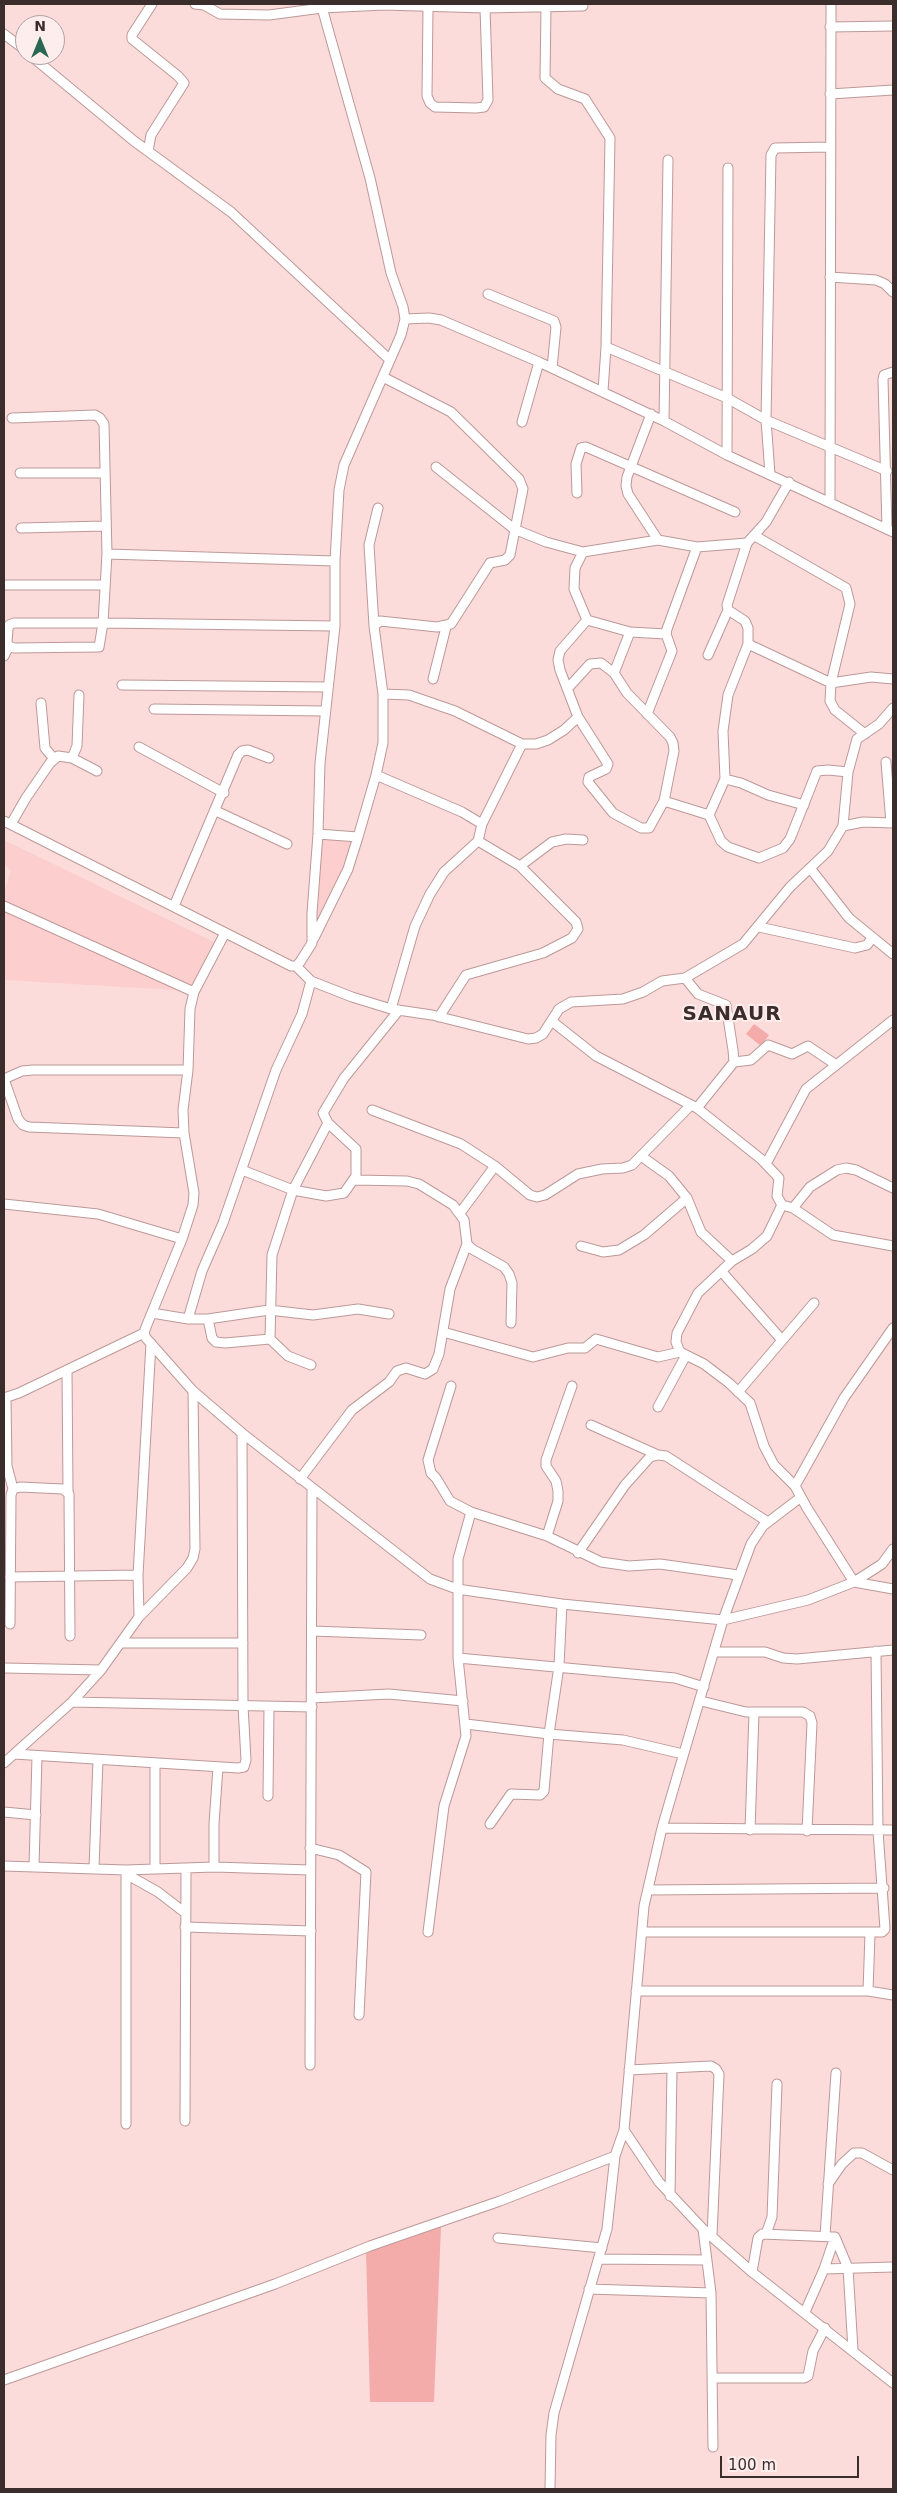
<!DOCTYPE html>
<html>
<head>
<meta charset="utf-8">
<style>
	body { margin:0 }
	#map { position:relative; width:897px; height:2493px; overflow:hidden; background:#fbdcdb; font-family:"DejaVu Sans",sans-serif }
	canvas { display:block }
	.frame { position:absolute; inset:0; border:5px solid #3c2d2d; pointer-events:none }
	.north { position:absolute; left:15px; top:15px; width:50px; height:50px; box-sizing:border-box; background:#fdeeed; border:1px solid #b0a1a0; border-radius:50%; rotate:0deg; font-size:14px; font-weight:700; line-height:20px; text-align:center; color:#3c2d2d }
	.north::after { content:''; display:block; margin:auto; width:18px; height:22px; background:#286754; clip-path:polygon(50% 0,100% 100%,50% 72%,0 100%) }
	.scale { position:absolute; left:720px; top:2456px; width:139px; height:22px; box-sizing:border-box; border:2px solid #3c2d2d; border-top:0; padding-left:6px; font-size:15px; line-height:18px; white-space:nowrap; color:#3c2d2d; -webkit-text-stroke:4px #fdeeed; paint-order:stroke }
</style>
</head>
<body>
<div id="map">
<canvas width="897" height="2493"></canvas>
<div class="frame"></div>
<div class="north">N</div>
<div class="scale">100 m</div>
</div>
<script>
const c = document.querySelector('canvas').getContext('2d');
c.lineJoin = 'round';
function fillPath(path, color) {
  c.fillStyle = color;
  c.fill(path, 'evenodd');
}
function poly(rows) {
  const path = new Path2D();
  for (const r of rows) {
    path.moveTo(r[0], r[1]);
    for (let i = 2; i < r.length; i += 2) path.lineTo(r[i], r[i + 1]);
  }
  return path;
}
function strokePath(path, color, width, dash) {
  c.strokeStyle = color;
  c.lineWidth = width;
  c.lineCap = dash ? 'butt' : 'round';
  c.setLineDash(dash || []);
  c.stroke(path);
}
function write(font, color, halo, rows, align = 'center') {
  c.font = font + ' "DejaVu Sans",sans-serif';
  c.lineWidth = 4;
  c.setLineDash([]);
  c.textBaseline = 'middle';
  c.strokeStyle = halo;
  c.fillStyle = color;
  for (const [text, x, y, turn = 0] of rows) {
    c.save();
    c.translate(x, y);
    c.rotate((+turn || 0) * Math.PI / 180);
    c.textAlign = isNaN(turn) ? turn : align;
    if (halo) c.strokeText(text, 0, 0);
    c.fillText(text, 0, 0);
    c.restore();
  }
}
const built = poly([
	[319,835,357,842,315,937],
	[4,840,214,942,192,991,4,980,4,893,11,870,4,865]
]);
const green = poly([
	[754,1024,769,1035,761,1046,746,1034],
	[441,2226,434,2402,370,2402,366,2251]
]);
const minor = poly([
	[195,4,204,5,220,14,269,15,322,8,384,5,485,8,583,6],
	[428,7,427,96,430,103,435,107,476,108,484,107,488,100,485,8],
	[546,7,545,78,558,89,585,99,610,138,606,347,603,391],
	[830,27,893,26],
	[4,34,25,50],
	[30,55,134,141,231,212,390,360],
	[830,94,893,90],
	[148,151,151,135,184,83,178,76,132,39,132,35,152,4],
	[830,277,876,280,885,284,893,292],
	[488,294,554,321,556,327,552,368],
	[405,319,429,318,441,320,539,362,664,421,727,455,893,532],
	[606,347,727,398,766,420,887,471],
	[651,414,627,477,626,486,628,494,658,540,697,547,747,543,766,522,789,482],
	[12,418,95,415,100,418,104,424,107,554,103,623,99,647,14,648,9,646,7,643,8,629,9,625,14,623,103,623,335,626],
	[664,421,668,160],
	[522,422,539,362],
	[727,455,728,168],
	[436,467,514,529,546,542,583,552],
	[20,473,104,473],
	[770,474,766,420,771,155,775,148,830,147],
	[577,493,576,464,581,448,586,447,735,512],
	[830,502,831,4],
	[21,528,105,526],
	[887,529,883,379,884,375,893,372],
	[755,536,846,588,850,604,831,683,830,701,835,710,865,734],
	[658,540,583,552,575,568,574,589,587,620,630,632,666,634],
	[107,554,335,561],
	[4,585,104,585],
	[374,626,369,545,378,508],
	[748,644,831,683,871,677,893,679],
	[708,655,728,610],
	[4,656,9,646],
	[614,673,630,632],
	[433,679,446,627],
	[122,685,327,687],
	[568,688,590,664,601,663,614,673,627,693,670,737,673,743,674,751,664,801,649,828,641,828,613,813,588,782,589,777,606,769,608,764,578,717,560,670,558,660,560,651,587,620],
	[383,694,409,695,455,711,522,744,536,744,548,740,564,730,578,717],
	[41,703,45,748,54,759],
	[154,709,325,711],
	[647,714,672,651,666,634,667,629,697,547],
	[139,747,224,793],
	[72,758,77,746,79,695],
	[886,762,891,823],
	[376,775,462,812,482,824],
	[725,779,741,783,768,795,804,805],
	[664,801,709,815,721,841,728,847,759,858,783,848,790,839,817,771,828,770,848,772],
	[216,811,287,844],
	[709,815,725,779,723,731,728,695,748,644,748,628,745,621,728,610,727,605,747,543],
	[4,821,291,966,296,966,300,962,312,943,312,913,318,834,320,763,335,626,335,561,339,490,344,465,401,335,405,319,403,307,391,273,370,178,321,4],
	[11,824,26,798,50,763,58,756,72,758,97,771],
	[843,826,863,822,893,823],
	[358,837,376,775,383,743,383,694,374,626,380,621,437,627,451,624,490,563,505,560,510,555,523,489,519,479,451,412,383,377],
	[520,866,552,842,566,839,583,840],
	[810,868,849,918,893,954],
	[4,906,194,992],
	[174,906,238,755,242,751,248,750,269,758],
	[759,927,855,948,867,945,872,938],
	[314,938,348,869,358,837,318,834],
	[296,966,311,981,352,997,391,1009,432,1015,528,1039,536,1038,543,1034,559,1009,571,1002,623,999,643,992,662,981,685,978,743,944,790,887,828,851,843,826,848,772,857,739,879,724,893,708],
	[685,978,698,994,726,1005,733,1050,734,1062,697,1108],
	[391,1009,415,926,430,894,444,872,478,841,482,824,522,744],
	[439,1017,466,975,543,953,572,938,578,929,576,922,520,866,478,841],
	[553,1022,596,1056,697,1108,761,1159,779,1178,777,1196,782,1205,767,1236,752,1249,732,1261,698,1293,677,1333,676,1342,680,1352],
	[734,1062,751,1060,768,1045,792,1054,808,1046,835,1064],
	[4,1079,18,1119,23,1125,29,1127,184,1133],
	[4,1079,22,1071,33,1070,188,1070],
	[372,1110,461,1144,495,1166,530,1195,537,1197,545,1195,578,1174,602,1169,623,1168,632,1165,690,1106],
	[641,1156,669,1176,687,1198,701,1232,732,1261],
	[766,1164,806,1089,893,1020],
	[242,1170,293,1190,326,1196,344,1193,356,1176,356,1149,328,1123,323,1113,344,1078,399,1010],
	[355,1180,407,1181,419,1184,453,1205,464,1220,467,1244,472,1249,504,1267,509,1274,512,1283,511,1323],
	[4,1204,98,1214,182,1239],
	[782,1205,793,1208,833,1235,893,1246],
	[793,1208,810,1187,837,1170,846,1168,856,1170,893,1188],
	[460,1213,495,1166],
	[581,1246,603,1252,619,1250,644,1235,687,1198],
	[722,1272,781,1339],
	[152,1313,188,1319,208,1319,269,1310,313,1315,358,1309,389,1314],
	[188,1319,202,1271,223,1223,276,1070,302,1014,311,981],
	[208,1319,212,1338,216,1342,225,1343,270,1339,272,1255,293,1190,328,1123],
	[443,1332,533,1357,568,1348,585,1348,596,1339,658,1357,680,1352,704,1364,729,1383,750,1403,764,1446,774,1465,795,1486,807,1508,854,1582,893,1589],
	[270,1339,288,1356,311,1365],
	[67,1370,68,1491],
	[451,1386,428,1460,431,1473,436,1478,450,1501,471,1512,547,1536,601,1562,629,1566,660,1564,738,1575],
	[738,1392,814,1303],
	[4,1398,19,1393,144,1333],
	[6,1398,7,1466,13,1489],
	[658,1407,686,1355],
	[591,1425,658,1455],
	[300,1479,352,1410,389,1382,397,1371,406,1368,425,1374,433,1369,439,1354,450,1289,467,1244],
	[795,1486,844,1398,893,1328],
	[547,1536,558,1501,558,1491,556,1481,546,1466,546,1460,572,1386],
	[578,1553,625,1485,650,1457,658,1455,666,1456,768,1522],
	[10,1577,138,1575],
	[139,1617,138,1575,151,1343],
	[723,1620,808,1600,854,1582,882,1564,893,1549],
	[723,1620,751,1544,763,1526,801,1497],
	[10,1624,11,1495,13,1489,20,1487,63,1489,69,1494,70,1636],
	[312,1631,421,1635],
	[121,1643,243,1643],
	[714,1652,765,1652,783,1658,797,1659,893,1650],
	[458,1658,675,1678,704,1687],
	[4,1668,101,1670],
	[312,1698,389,1694,463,1701],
	[701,1701,746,1712,803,1712,810,1716,812,1723,807,1831],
	[72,1702,312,1707],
	[466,1724,549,1734,623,1740,683,1754],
	[14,1754,238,1768,244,1767,246,1760,243,1706,242,1433],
	[4,1763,72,1702,101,1670,139,1617,187,1568,193,1558,195,1549,193,1391],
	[155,1763,155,1869],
	[268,1796,269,1707],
	[4,1812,36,1815],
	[490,1824,511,1794,540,1795,544,1791,549,1734,559,1666,562,1604],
	[662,1828,893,1830],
	[750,1830,754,1713],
	[310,1848,339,1855,366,1872,359,2015],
	[4,1866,126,1870,214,1867,310,1870],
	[34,1867,37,1756],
	[214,1867,214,1824,218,1767],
	[94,1868,98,1760],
	[126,1870,126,2124],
	[126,1874,158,1892,184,1912],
	[649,1890,884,1888],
	[185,1927,311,1931],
	[428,1932,444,1806,466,1736,458,1658,458,1559,471,1512],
	[642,1932,882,1932,885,1929,878,1831,876,1651],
	[636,1991,868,1991,893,1995],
	[868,1991,870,1934],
	[310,2065,312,1489],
	[629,2070,711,2066,716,2069,719,2074,712,2236],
	[185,2121,186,1868],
	[624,2130,659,2182,703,2229,752,2272,893,2383],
	[828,2184,842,2164,854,2153,862,2153,893,2170],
	[670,2196,672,2068],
	[703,2229,711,2293,713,2447],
	[766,2234,772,2217,777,2084],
	[825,2236,836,2073],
	[498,2238,602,2248],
	[599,2259,707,2260],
	[824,2269,893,2267],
	[752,2272,758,2238,762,2234,835,2237,848,2268,853,2350],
	[589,2289,711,2293],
	[805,2312,824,2269,835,2237],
	[712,2378,804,2378,808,2376,813,2351,825,2328],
	[4,2380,275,2284,370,2246,500,2201,615,2156,624,2130,644,1906,662,1828,723,1620,562,1604,457,1589,430,1579,242,1433,193,1391,146,1338,144,1333,146,1327,182,1239,193,1205,194,1193,184,1133,183,1110,188,1070,190,1009,194,992,225,933],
	[550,2489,551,2435,554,2413,607,2229,615,2156]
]);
const districtNames = [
	["SANAUR",732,1015]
];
fillPath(built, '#fccecd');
fillPath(green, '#f3acaa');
strokePath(minor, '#bc9998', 11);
strokePath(minor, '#fff', 9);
c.letterSpacing = '1px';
write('bold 20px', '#3c2d2d', '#fdeeed', districtNames);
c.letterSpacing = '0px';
</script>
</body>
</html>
